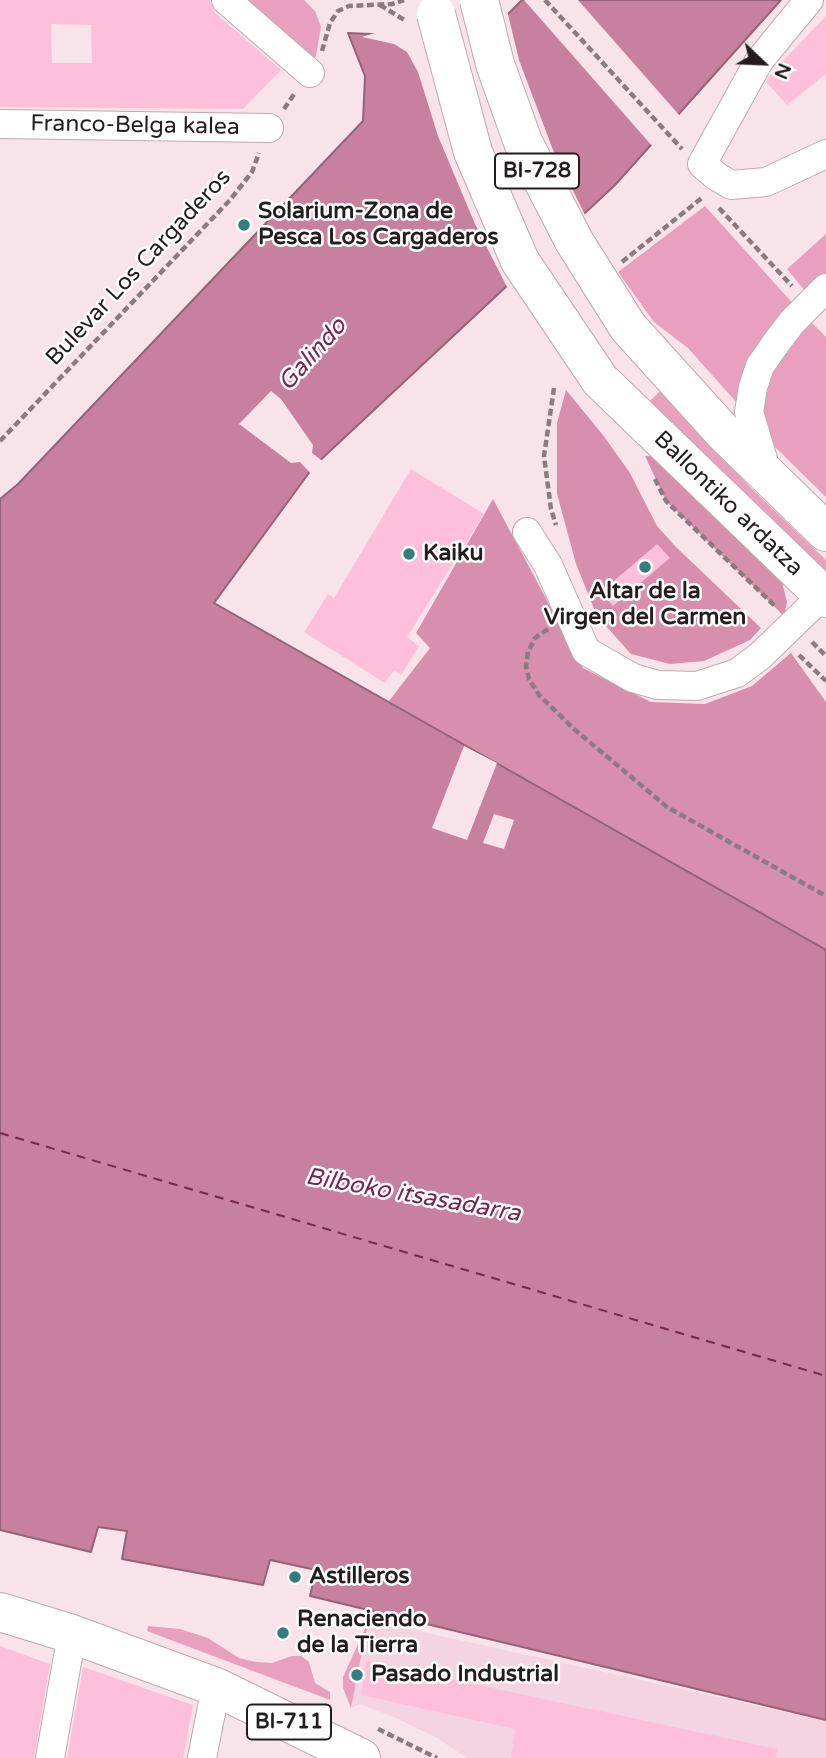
<!DOCTYPE html>
<html>
<head>
<meta charset="utf-8">
<style>
	body { margin:0 }
	#map { position:relative; width:826px; height:1758px; overflow:hidden; background:#f9e3eb; font-family:"Varela Round",sans-serif }
	canvas { display:block }
	.north { position:absolute; left:728px; top:28px; width:70px; height:70px; -webkit-text-stroke:5px #fff; paint-order:stroke; rotate:113deg; font-size:19px; font-weight:700; line-height:28px; text-align:center; color:#241c1f }
	.north::after { content:''; display:block; margin:auto; width:24px; height:32px; background:#241c1f; clip-path:polygon(50% 0,100% 100%,50% 72%,0 100%) }
</style>
</head>
<body>
<div id="map">
<canvas width="826" height="1758"></canvas>
<div class="north">N</div>
</div>
<script>
const c = document.querySelector('canvas').getContext('2d');
c.lineJoin = 'round';
function fillPath(path, color) {
  c.fillStyle = color;
  c.fill(path, 'evenodd');
}
function poly(rows) {
  const path = new Path2D();
  for (const r of rows) {
    path.moveTo(r[0], r[1]);
    for (let i = 2; i < r.length; i += 2) path.lineTo(r[i], r[i + 1]);
  }
  return path;
}
function strokePath(path, color, width, dash) {
  c.strokeStyle = color;
  c.lineWidth = width;
  c.lineCap = dash ? 'butt' : 'round';
  c.setLineDash(dash || []);
  c.stroke(path);
}
function write(font, color, halo, rows, align = 'center') {
  c.font = font + ' "Varela Round",sans-serif';
  c.lineWidth = 5;
  c.setLineDash([]);
  c.textBaseline = 'middle';
  c.strokeStyle = halo;
  c.fillStyle = color;
  for (const [text, x, y, turn = 0] of rows) {
    c.save();
    c.translate(x, y);
    c.rotate((+turn || 0) * Math.PI / 180);
    c.textAlign = isNaN(turn) ? turn : align;
    if (halo) c.strokeText(text, 0, 0);
    c.fillText(text, 0, 0);
    c.restore();
  }
}
const built = poly([
	[369,1620,826,1721,826,1758,467,1758,437,1738,394,1717,360,1704,351,1708]
]);
const green = poly([
	[247,0,304,0,315,11,321,27,316,56,309,64],
	[705,206,797,308,746,372,738,391,737,403,688,348,654,322,618,272],
	[826,234,826,279,809,296,787,269],
	[808,319,826,337,826,497,772,444,758,411,762,389,783,353],
	[661,390,750,487,826,560,826,580,650,401],
	[369,1620,361,1657,351,1708,343,1688,343,1677],
	[148,1626,180,1629,208,1638,239,1658,256,1662,272,1663,292,1656,301,1656,309,1662,315,1683,330,1692,330,1700,147,1631]
]);
const forest = poly([
	[566,390,603,435,630,473,657,526,676,547,761,628,750,640,704,661,670,664,631,654,597,616,576,564,557,494,557,423],
	[645,456,657,456,781,578,787,602,784,616,666,501],
	[493,499,583,668,651,702,705,704,752,686,791,653,826,702,826,950,464,746,389,701,430,648,416,633]
]);
const water = poly([
	[522,0,781,0,615,185,314,466,214,603,826,950,826,1720,310,1596,316,1570,270,1560,263,1585,122,1559,127,1531,98,1527,91,1552,0,1530,0,499,18,484,363,121,365,76,348,33,483,39,522,0]
]);
const pier = poly([
	[524,0,578,0,680,116,653,147],
	[507,10,519,60,553,150,586,217,508,289,475,224,438,136,418,72,407,52,394,44,362,37,381,31,482,35],
	[271,391,281,399,313,445,312,453,324,462,312,475,300,462,291,463,239,424],
	[464,746,497,763,467,840,432,828],
	[494,814,514,820,504,849,483,843]
]);
const ferry = poly([
	[0,1133,826,1376]
]);
const building = poly([
	[0,0,210,0,215,13,281,70,243,109,0,107],
	[51,24,91,25,92,63,52,63],
	[826,16,826,74,787,105,766,82,773,71],
	[411,469,484,514,407,637,419,646,401,675,394,670,385,683,304,632,328,594,334,598],
	[657,544,670,558,613,606,601,592],
	[0,1646,50,1664,34,1758,0,1758],
	[366,1661,777,1749,776,1758,511,1758,515,1729,361,1695],
	[83,1667,193,1705,183,1758,67,1758]
]);
const path = poly([
	[545,0,682,149],
	[322,51,330,23,338,11,349,6,392,4,404,0],
	[284,109,295,93],
	[719,208,792,286],
	[622,262,703,197],
	[554,388,544,456,551,509,556,525],
	[0,441,230,200,252,172,259,153],
	[655,479,666,501,776,607],
	[548,629,535,638,528,652,526,666,529,679,539,695,574,729,667,807,826,896],
	[812,642,826,656],
	[799,655,826,681],
	[378,1729,437,1758]
]);
const street = poly([
	[226,0,310,73],
	[809,0,759,61,702,164,716,176,731,185,766,182,826,154],
	[0,124,269,128],
	[767,473,749,412,753,387,760,366,776,343,792,322,826,288],
	[527,532,548,565,586,651,633,678,658,685,697,686,737,673,760,656,823,595],
	[50,1758,72,1634],
	[202,1758,216,1687]
]);
const primary = poly([
	[628,327,723,432,826,532],
	[600,380,826,598],
	[0,1612,72,1634,216,1687,361,1758]
]);
const pathBridge = poly([
	[380,5,406,21]
]);
const primaryBridge = poly([
	[479,0,495,64,523,142,574,241,628,327],
	[436,14,473,152,520,261,600,380]
]);
const markers = [
	[244,225,7,"#337c82"],
	[409,554,7,"#337c82"],
	[645,567,7,"#337c82"],
	[295,1577,7,"#337c82"],
	[283,1633,7,"#337c82"],
	[357,1675,7,"#337c82"]
];
const shields = [
	[537,171,84],
	[289,1722,84]
];
const shieldNames = [
	["BI-728",537,171],
	["BI-711",289,1722]
];
const streetNames = [
	["Franco-Belga kalea",135,126,1],
	["Bulevar Los Cargaderos",139,268,-47],
	["Ballontiko ardatza",728,504,44]
];
const poiNames = [
	["Solarium-Zona de",258,212],
	["Pesca Los Cargaderos",258,238],
	["Kaiku",423,554],
	["Altar de la",645,592,"center"],
	["Virgen del Carmen",645,618,"center"],
	["Astilleros",309,1577],
	["Renaciendo",297,1620],
	["de la Tierra",297,1646],
	["Pasado Industrial",371,1675]
];
const waterNames = [
	["Galindo",313,355,-48],
	["Bilboko itsasadarra",413,1196,10]
];
fillPath(built, '#f3d4e0');
fillPath(green, '#e8a0bd');
fillPath(forest, '#d78fad');
fillPath(water, '#c7809e');
strokePath(water, '#966278', 2);
fillPath(pier, '#f9e3eb');
strokePath(ferry, '#79254f', 2, [9, 7]);
fillPath(building, '#fdc0d8');
strokePath(street, '#bfaab2', 30);
strokePath(primary, '#bfaab2', 40);
strokePath(path, '#8a7b81', 4.5, [7, 3.5]);
strokePath(street, '#fff', 28);
strokePath(primary, '#fff', 38);
strokePath(primaryBridge, '#bfaab2', 40, []);
strokePath(pathBridge, '#8a7b81', 4.5, [7, 3.5]);
strokePath(primaryBridge, '#fff', 38);
for (const [x, y, r, color] of markers) {
  const dot = new Path2D();
  dot.arc(x, y, r, 0, 2 * Math.PI);
  c.fillStyle = color;
  c.fill(dot);
  strokePath(dot, '#fff', 2.5);
}
for (const [x, y, w] of shields) {
  const box = new Path2D();
  box.roundRect(x - w / 2, y - 17.5, w, 35, 5);
  c.fillStyle = '#fff';
  c.fill(box);
  strokePath(box, '#241c1f', 2);
}
write('bold 21px', '#241c1f', null, shieldNames);
write('23px', '#241c1f', '#fff', streetNames);
write('bold 23px', '#241c1f', '#fff', poiNames, 'left');
write('italic 24px', '#79254f', '#fff', waterNames);
</script>
</body>
</html>
